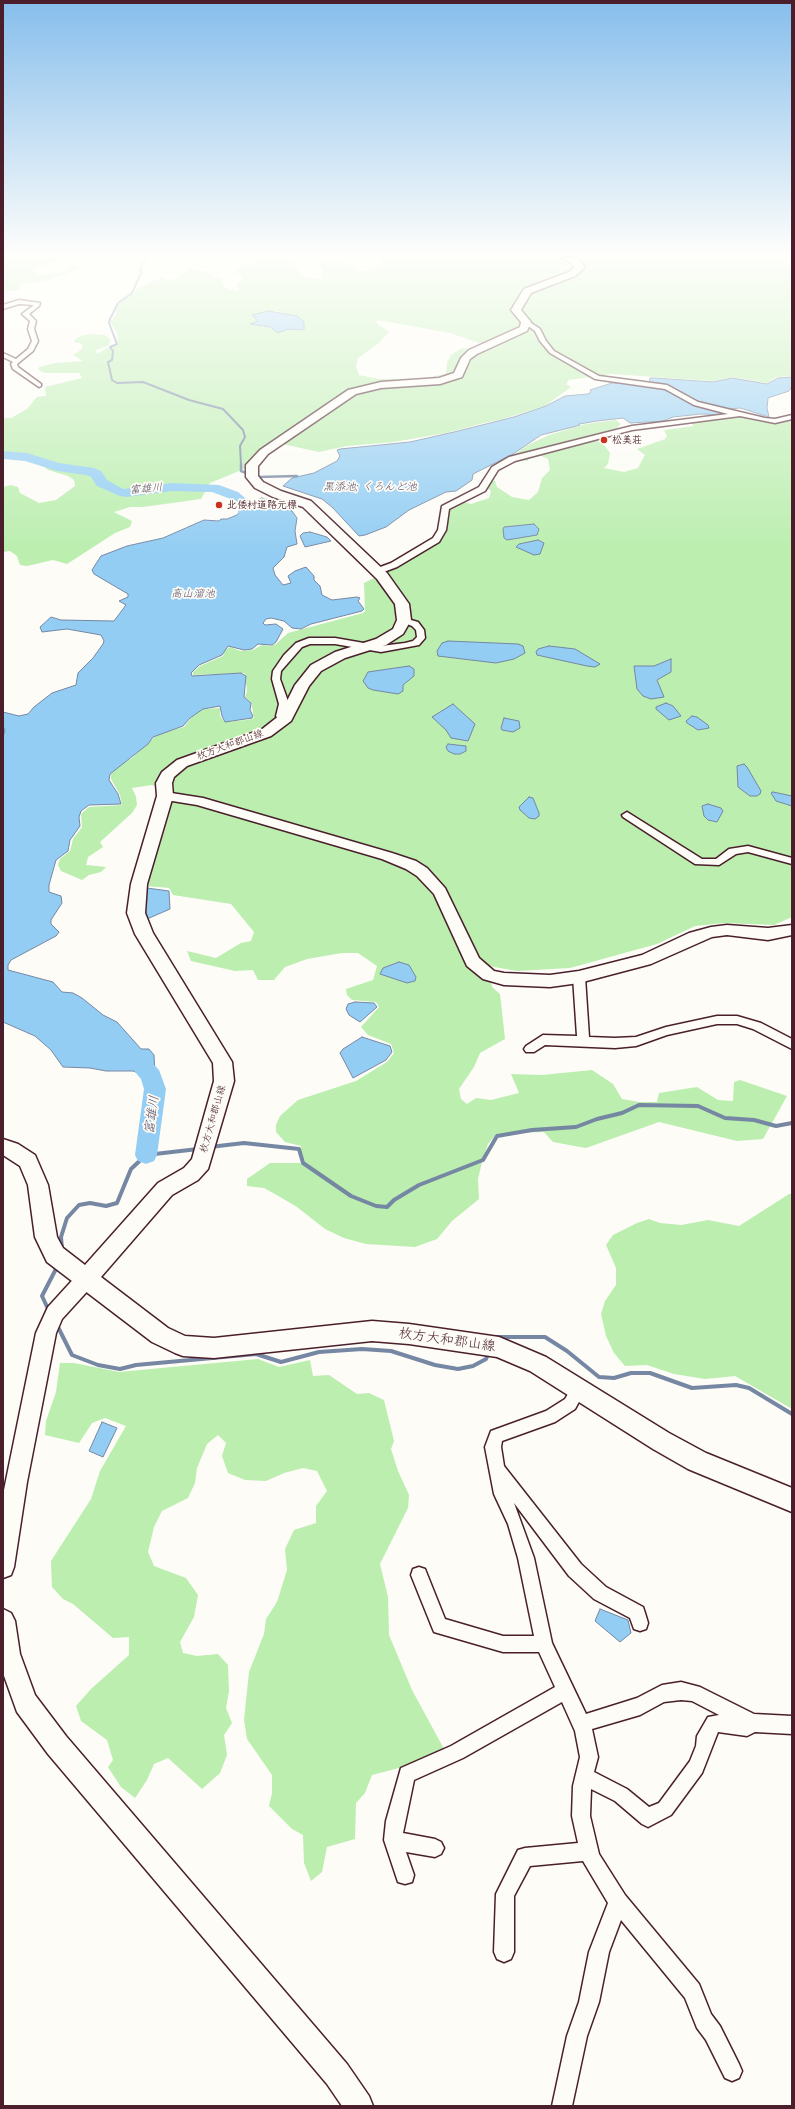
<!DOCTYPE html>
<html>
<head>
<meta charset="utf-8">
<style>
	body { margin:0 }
	#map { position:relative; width:795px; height:2109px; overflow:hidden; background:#fdfcf7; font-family:"Comic Neue",sans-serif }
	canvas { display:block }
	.frame { position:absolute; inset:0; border:4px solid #4a1f2b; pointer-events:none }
</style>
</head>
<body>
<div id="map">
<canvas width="795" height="2109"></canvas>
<div class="frame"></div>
</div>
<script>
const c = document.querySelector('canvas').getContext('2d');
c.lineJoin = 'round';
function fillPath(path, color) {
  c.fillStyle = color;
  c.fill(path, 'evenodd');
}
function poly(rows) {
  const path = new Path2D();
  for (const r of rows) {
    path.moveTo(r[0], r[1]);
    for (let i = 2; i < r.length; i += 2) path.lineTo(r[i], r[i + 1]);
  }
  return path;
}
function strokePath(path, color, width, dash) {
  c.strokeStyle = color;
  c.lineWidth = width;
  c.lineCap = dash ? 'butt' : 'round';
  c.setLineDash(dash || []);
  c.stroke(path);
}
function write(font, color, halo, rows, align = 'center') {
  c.font = font + ' "Comic Neue","Klee One",sans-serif';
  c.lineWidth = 3.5;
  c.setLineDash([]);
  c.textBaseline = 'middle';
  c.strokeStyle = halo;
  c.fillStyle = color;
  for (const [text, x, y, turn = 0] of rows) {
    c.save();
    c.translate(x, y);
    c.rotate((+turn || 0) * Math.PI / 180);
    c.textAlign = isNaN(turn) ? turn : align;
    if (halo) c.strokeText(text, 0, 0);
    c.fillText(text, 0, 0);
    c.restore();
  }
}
const green = poly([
	[3,257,64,257,32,271,41,275,64,272,72,267,79,267,79,269,45,281,22,284,18,290,3,292],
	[233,257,286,258,304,276,317,279,323,278,322,267,315,260,352,264,361,272,386,265,380,262,382,257,776,257,792,268,792,376,776,377,767,383,733,377,713,381,611,374,569,380,566,384,571,387,545,406,503,419,484,423,446,433,394,442,347,446,319,452,273,442,251,458,244,469,210,483,201,499,143,507,130,507,114,512,132,521,130,527,115,533,67,564,53,560,27,566,20,565,17,556,10,551,3,552,3,487,11,485,18,487,20,493,39,503,56,500,75,486,74,480,68,476,48,470,37,461,26,457,3,454,3,418,11,418,27,409,37,397,46,396,45,387,82,378,79,373,45,373,40,371,38,369,39,367,55,363,83,361,73,355,82,349,82,344,74,342,74,340,81,336,90,334,105,335,111,340,108,346,96,350,97,354,107,348,115,346,118,344,117,333,110,322,116,315,117,306,140,287,163,277,166,280,174,279,190,269,209,272,210,276,222,279,223,285,227,289,239,291,237,284,243,280,236,270,240,267,258,262],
	[276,311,297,316,304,322,304,331,288,329,278,333,270,328,251,324,258,321,253,317],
	[378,320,450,333,482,344,472,349,462,348,451,355,447,362,446,374,419,379,379,379,359,375,356,366,358,358,379,343,389,332,376,323],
	[733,417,742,417,771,423,792,419,792,917,774,925,725,923,695,926,657,944,570,968,517,971,489,966,492,987,500,994,505,1039,480,1053,474,1067,459,1089,461,1099,467,1104,476,1098,491,1100,519,1093,511,1074,542,1075,592,1070,613,1084,622,1099,639,1102,657,1102,659,1093,697,1087,718,1100,733,1101,734,1082,740,1080,787,1096,763,1139,737,1141,659,1122,586,1148,553,1142,544,1132,496,1134,488,1144,482,1162,478,1179,479,1199,452,1221,437,1239,415,1247,366,1244,344,1238,325,1229,297,1207,275,1194,264,1188,247,1186,247,1179,270,1163,301,1163,301,1146,285,1142,276,1132,276,1125,280,1116,298,1100,356,1081,387,1062,394,1053,391,1044,368,1035,361,1027,379,1007,376,1002,352,1000,347,995,346,989,373,980,377,966,358,953,342,953,307,959,285,967,274,980,258,980,253,970,235,971,191,961,187,951,216,958,241,943,251,941,254,932,231,904,173,895,169,888,146,886,158,788,152,785,132,788,136,797,137,805,132,813,100,842,103,847,88,857,86,865,106,867,101,872,89,875,82,880,61,871,58,865,60,859,70,851,73,839,82,827,81,814,89,807,122,805,120,795,111,779,111,774,116,768,132,758,158,734,184,727,191,718,203,709,220,708,220,716,225,722,247,720,254,718,251,702,245,697,247,691,245,673,193,675,193,672,200,666,223,656,225,650,230,647,240,651,253,650,262,645,271,646,276,644,288,633,363,613,365,611,364,583,402,564,441,540,446,530,448,519,447,511,461,501,471,504,489,498,491,491,486,487,491,480,495,481,497,487,512,497,529,500,538,492,542,478,550,470,548,459,539,455,529,457,528,461,514,459,512,456,528,445,549,435,586,424,616,420,621,424,617,428,596,440,605,446,610,453,608,464,604,468,624,472,638,468,645,455,637,449,665,439,667,436,664,430,694,426,690,422],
	[789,1194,792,1194,792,1409,735,1376,705,1379,674,1374,647,1365,625,1366,614,1353,606,1336,601,1314,605,1301,616,1285,616,1268,606,1245,613,1235,637,1223,649,1219,660,1223,681,1225,708,1220,739,1226],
	[258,1359,279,1367,310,1360,313,1376,329,1375,357,1394,369,1393,384,1400,394,1441,391,1449,398,1471,409,1495,408,1508,380,1564,388,1597,389,1635,412,1690,444,1749,418,1763,372,1775,365,1793,356,1803,355,1839,327,1847,322,1872,311,1881,304,1863,303,1835,292,1829,269,1806,272,1793,272,1775,247,1739,244,1720,249,1672,264,1634,266,1619,277,1602,287,1570,285,1549,294,1530,316,1523,316,1506,327,1491,317,1471,303,1468,284,1473,266,1481,245,1480,228,1473,222,1456,226,1443,218,1435,207,1444,197,1468,195,1483,188,1498,162,1511,154,1527,148,1552,154,1566,186,1578,198,1595,194,1617,180,1642,183,1653,197,1656,218,1654,228,1665,229,1691,226,1708,232,1723,224,1735,227,1755,220,1773,202,1789,168,1758,154,1764,147,1780,135,1798,121,1787,108,1767,113,1760,107,1740,81,1721,76,1706,91,1689,129,1655,129,1637,113,1638,73,1604,63,1599,52,1587,51,1561,91,1499,100,1471,126,1426,105,1418,92,1423,79,1443,45,1435,46,1421,56,1392,60,1363,74,1363,119,1372]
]);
const water = poly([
	[269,311,297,316,304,322,304,330,288,329,278,333,270,327,250,324,258,321,252,315,269,311],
	[792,377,792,386,789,391,768,398,767,408,769,417,740,408,730,409,726,411,730,413,726,415,701,414,673,417,663,421,630,423,623,418,597,421,579,424,580,425,573,427,541,435,513,454,473,474,472,480,456,491,446,492,409,510,386,527,365,535,359,536,332,507,322,499,283,486,292,478,314,473,337,461,340,456,337,450,340,449,410,442,454,432,514,417,546,406,565,396,588,394,591,392,590,390,612,383,649,383,650,378,654,378,713,382,732,378,767,384,778,378,792,377],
	[262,498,278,503,292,511,297,518,295,531,297,544,287,547,284,557,273,568,275,575,283,585,291,583,288,576,295,571,306,567,314,576,314,580,320,586,322,595,332,600,357,597,360,598,358,601,364,609,362,611,311,624,301,629,292,628,284,621,271,618,266,619,263,623,265,625,276,624,283,629,276,642,272,645,258,644,252,649,244,650,228,646,222,655,199,665,191,673,192,676,241,673,246,676,244,697,251,703,250,710,253,716,252,718,225,722,222,716,220,706,203,709,190,718,183,726,153,737,148,744,110,774,109,780,118,794,121,804,89,805,81,811,79,817,80,826,70,840,68,851,56,860,49,885,49,892,61,896,62,903,51,920,51,924,59,932,56,936,11,960,8,965,8,970,53,982,62,992,73,993,82,998,103,1015,117,1022,141,1049,149,1049,154,1055,155,1074,145,1079,141,1074,133,1071,106,1071,90,1068,63,1067,51,1050,35,1036,3,1022,3,737,5,730,3,726,3,712,19,716,28,714,34,707,52,693,76,685,78,673,93,658,103,644,104,641,101,635,67,629,42,632,40,627,51,617,61,620,114,621,126,605,119,601,128,597,128,594,94,574,92,570,101,556,127,546,163,538,204,520,219,521,221,519,227,519,237,515,245,505,262,498],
	[534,524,539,529,537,535,507,540,504,538,503,529,504,527,534,524],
	[310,532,327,537,331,541,305,547,300,536,303,533,310,532],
	[538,540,544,543,540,554,534,555,516,547,519,544,538,540],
	[448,641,518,644,523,646,525,653,514,659,496,663,438,656,437,651,442,643,448,641],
	[549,646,575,649,600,664,595,667,587,666,537,655,536,652,538,649,549,646],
	[671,659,671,672,657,680,664,697,651,699,643,696,637,689,634,666,654,666,671,659],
	[409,666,414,669,414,676,403,685,403,691,398,694,373,690,368,688,363,681,368,672,409,666],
	[666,703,673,706,681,716,669,720,656,709,656,707,666,703],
	[453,704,475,724,468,741,451,738,446,730,432,717,453,704],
	[692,716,697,717,708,725,709,728,698,730,687,723,686,721,692,716],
	[504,718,519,721,520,728,513,732,502,730,501,728,504,718],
	[448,744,466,746,466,751,460,754,454,754,448,751,446,747,448,744],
	[744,764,747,767,761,791,760,794,757,796,750,796,738,787,737,766,744,764],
	[773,792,792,796,792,806,776,801,771,793,773,792],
	[529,797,533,798,539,813,539,816,535,819,529,818,520,810,519,807,529,797],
	[708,804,721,808,723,811,717,822,708,820,704,816,702,806,708,804],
	[147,888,169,891,170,909,147,919,144,904,147,888],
	[399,962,409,965,416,977,415,981,407,983,380,974,383,968,399,962],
	[355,1002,374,1003,377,1007,360,1022,349,1015,346,1009,348,1004,355,1002],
	[362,1037,390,1046,392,1052,386,1060,353,1078,340,1053,343,1049,362,1037],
	[102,1422,117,1428,103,1457,89,1451,102,1422],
	[600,1609,628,1620,631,1633,620,1642,595,1621,600,1609]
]);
const streamFar2 = poly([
	[147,257,139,271,142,271,132,293,118,303,110,319,109,323,117,344,110,347,113,351,112,360,108,362,112,380,117,383,143,382,189,400,223,409,243,430,245,437,240,446,241,465]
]);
const streamFar1 = poly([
	[241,464,241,471,249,474],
	[257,477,297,476]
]);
const stream = poly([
	[210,1147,244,1143,299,1149,303,1163,351,1196,376,1206,387,1207,394,1200,419,1185,483,1160,497,1136,532,1130,576,1127,597,1119,622,1113,639,1105,698,1106,725,1118,754,1120,776,1126,792,1123],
	[62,1249,61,1237,67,1218,79,1205,90,1203,106,1206,117,1203,131,1169,146,1155,198,1149],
	[49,1311,42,1296,58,1265],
	[56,1323,72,1355,98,1365,120,1369,136,1365,256,1354,281,1362,319,1352,362,1349,391,1351,435,1365,458,1369,473,1366,486,1359,489,1352],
	[496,1337,545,1337,567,1351,599,1377,614,1378,631,1373,650,1373,692,1388,736,1385,749,1388,792,1414]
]);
const river = poly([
	[3,451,27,453,59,463,94,468,101,471,107,480,123,489,172,483,219,485,238,492,250,502,252,505,253,533,251,536,241,536,239,533,238,506,228,498,212,492,172,491,127,497,120,496,97,486,91,477,86,475,57,471,25,461,3,459,3,451],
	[131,1049,144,1054,159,1070,166,1089,157,1155,154,1161,146,1164,138,1161,135,1155,144,1089,141,1079,130,1066,124,1063,120,1057,124,1051,131,1049]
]);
const street = poly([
	[19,300,40,303,39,306,29,314,36,321,34,329,38,341,33,351,17,364,18,367,41,384,41,386,39,387,13,369,11,364,13,362,3,357,3,353,16,359,28,349,32,341,28,329,30,321,22,314,34,305,19,304,3,309,3,305,19,300],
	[524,321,528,321,540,329,546,341,554,351,599,376,667,385,698,402,765,418,775,419,792,415,792,419,775,423,740,416,632,430,515,461,498,470,485,491,449,509,446,530,439,542,397,567,381,573,375,573,375,569,391,563,433,538,438,530,442,506,479,487,492,467,509,457,632,426,728,414,694,405,665,389,595,379,550,353,540,341,535,331,524,323,524,321],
	[404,618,418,622,424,630,425,638,419,645,381,652,335,644,310,644,302,647,281,671,280,679,289,704,286,716,289,720,287,722,281,722,276,716,279,704,272,679,273,671,284,655,296,643,309,638,335,638,381,646,405,643,413,641,417,637,416,630,412,626,400,621,404,618],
	[627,812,702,859,716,859,729,849,748,846,792,858,792,864,748,852,736,854,719,865,695,864,623,817,622,815,627,812],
	[579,973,585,977,589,1037,615,1038,636,1037,666,1027,717,1016,737,1016,761,1023,792,1039,792,1049,753,1029,737,1024,717,1024,667,1035,636,1046,615,1048,545,1045,534,1052,526,1052,524,1049,526,1046,543,1035,577,1036,573,977,579,973],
	[579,1382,584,1384,586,1389,575,1409,555,1422,502,1441,501,1447,504,1466,581,1564,606,1587,643,1607,645,1613,648,1623,646,1629,640,1631,634,1629,630,1618,594,1599,569,1576,514,1503,534,1558,552,1643,586,1714,637,1698,662,1685,681,1682,700,1687,754,1714,792,1716,792,1734,755,1732,747,1736,718,1732,702,1773,671,1815,648,1827,642,1824,615,1801,591,1789,590,1816,599,1854,625,1895,699,1984,711,2014,720,2026,739,2064,742,2071,739,2078,732,2081,725,2078,706,2040,697,2028,685,1998,621,1920,609,1952,599,2002,587,2036,572,2106,552,2106,567,2036,579,2002,589,1952,608,1903,583,1861,530,1866,514,1896,514,1952,511,1959,504,1962,497,1959,494,1952,496,1894,518,1850,525,1848,578,1843,572,1816,573,1786,580,1757,575,1731,562,1702,463,1758,414,1780,403,1833,435,1839,441,1842,444,1848,441,1854,435,1857,406,1852,414,1875,412,1882,405,1884,398,1882,384,1840,386,1821,401,1768,451,1746,555,1687,539,1652,503,1652,434,1632,411,1575,413,1569,419,1567,425,1569,445,1619,503,1636,534,1636,518,1558,508,1524,494,1494,485,1447,491,1431,546,1411,565,1399,574,1384,579,1382],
	[681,1700,692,1701,719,1715,708,1717,697,1736,696,1746,690,1761,659,1803,649,1807,627,1789,594,1772,598,1757,592,1729,640,1715,664,1702,681,1700]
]);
const secondary = poly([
	[165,792,203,798,392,853,416,861,427,868,445,888,479,958,494,971,504,973,550,975,579,971,642,955,689,933,711,927,727,925,768,928,792,925,792,935,768,940,727,935,712,937,651,964,579,983,550,987,504,985,483,979,467,966,434,894,417,876,406,869,382,859,197,805,160,799,158,796,160,793,165,792],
	[86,1270,93,1273,96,1279,93,1285,62,1319,56,1333,27,1482,14,1567,11,1575,3,1578,3,1495,36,1333,48,1307,79,1273,86,1270],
	[3,1609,11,1613,15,1621,20,1654,35,1695,66,1736,347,2064,369,2096,373,2106,342,2106,327,2084,48,1754,17,1712,3,1673,3,1609]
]);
const primary = poly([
	[560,257,578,259,584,266,583,269,575,276,531,293,521,310,531,322,527,331,477,354,470,359,462,377,440,384,381,388,356,394,268,454,258,466,258,476,263,482,281,491,311,501,387,573,409,604,411,620,403,634,386,645,345,658,321,671,309,686,291,721,271,736,187,766,174,777,172,783,173,796,147,884,145,913,153,933,232,1062,234,1081,208,1169,198,1180,172,1195,101,1277,168,1328,185,1336,214,1338,372,1321,409,1324,499,1337,546,1357,669,1433,706,1453,792,1488,792,1512,688,1469,653,1449,530,1371,497,1357,409,1344,372,1341,214,1358,183,1356,175,1353,152,1342,47,1262,35,1237,28,1185,20,1166,3,1155,3,1139,18,1144,35,1155,48,1185,57,1237,63,1248,85,1265,158,1183,184,1168,192,1159,214,1081,213,1063,135,934,127,913,131,884,157,796,156,783,162,772,177,760,261,730,280,715,295,685,311,665,335,652,376,639,393,629,397,620,395,604,377,579,303,507,273,497,255,488,246,477,246,465,260,450,348,390,381,382,439,378,454,373,461,358,469,350,520,327,521,322,511,310,524,289,569,272,574,268,572,263,560,257]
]);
const markers = [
	[604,440,4,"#c8321e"],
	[219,505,4,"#c8321e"]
];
const farPoinames = [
	["松美荘",612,440],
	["北倭村道路元標",227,505]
];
const farStreetnames = [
	["枚方大和郡山線",230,745,-20],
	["枚方大和郡山線",213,1119,-74]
];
const farWaternames = [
	["黒添池; くろんど池",370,487],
	["富雄川",146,489,-5],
	["高山溜池",193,594]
];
const waterNames = [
	["富雄川",152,1115,-82]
];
const nearStreetnames = [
	["枚方大和郡山線",447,1340,8]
];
fillPath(green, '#bbeeaf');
fillPath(water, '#93cdf3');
strokePath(water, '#7687a3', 1);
strokePath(streamFar2, '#7687a3', 2);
strokePath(streamFar1, '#7687a3', 2.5);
strokePath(stream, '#7687a3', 4);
fillPath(river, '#93cdf3');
strokePath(street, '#4a1f2b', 3);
strokePath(secondary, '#4a1f2b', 3);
strokePath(primary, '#4a1f2b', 3);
fillPath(street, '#fdfcf7');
fillPath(secondary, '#fdfcf7');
fillPath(primary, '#fdfcf7');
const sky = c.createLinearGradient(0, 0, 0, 553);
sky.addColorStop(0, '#86beec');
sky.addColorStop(0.46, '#fefefb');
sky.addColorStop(1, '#fefefb00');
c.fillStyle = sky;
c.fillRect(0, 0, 795, 553);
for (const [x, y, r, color] of markers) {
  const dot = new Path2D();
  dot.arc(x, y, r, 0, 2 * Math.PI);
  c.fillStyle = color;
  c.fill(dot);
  strokePath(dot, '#fdfcf7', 1.5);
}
write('bold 10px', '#4a1f2b', '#fdfcf7', farPoinames, 'left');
write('10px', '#4a1f2b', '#fdfcf7', farStreetnames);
write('italic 11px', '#605367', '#fdfcf7', farWaternames);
write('italic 13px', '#605367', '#fdfcf7', waterNames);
write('14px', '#4a1f2b', '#fdfcf7', nearStreetnames);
</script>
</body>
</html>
